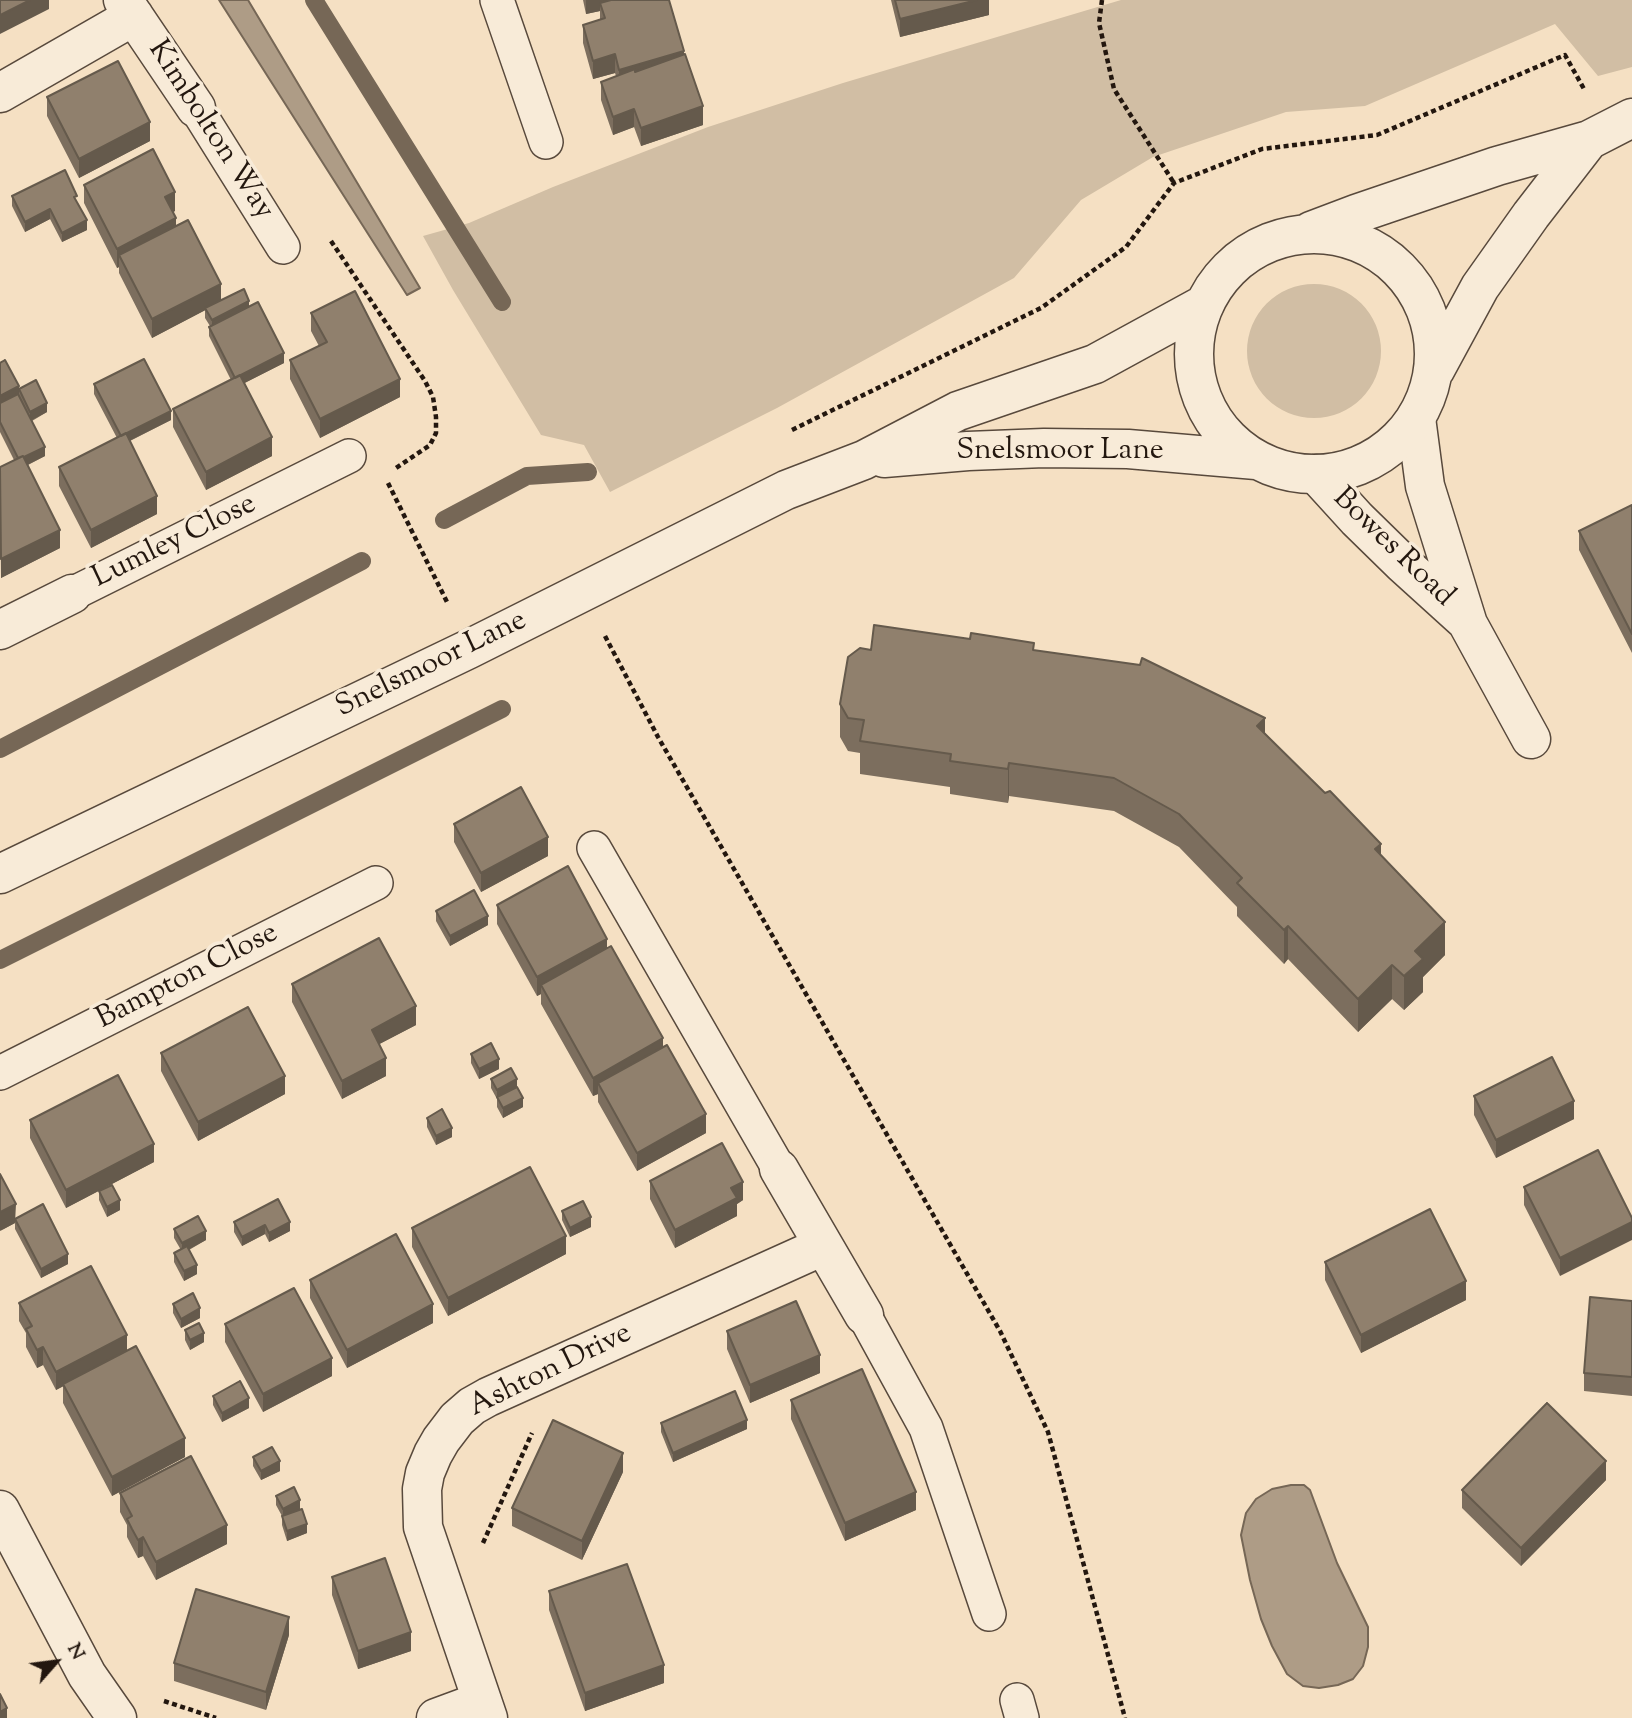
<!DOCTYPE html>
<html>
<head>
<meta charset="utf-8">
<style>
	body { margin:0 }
	#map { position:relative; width:1632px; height:1718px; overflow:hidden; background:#f5e0c3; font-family:"Sorts Mill Goudy",serif }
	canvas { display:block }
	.north { position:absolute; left:21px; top:1627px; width:70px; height:70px; -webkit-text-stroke:5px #f8ebd8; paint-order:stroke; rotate:62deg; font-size:19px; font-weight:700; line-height:28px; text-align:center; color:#23170f }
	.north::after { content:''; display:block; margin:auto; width:24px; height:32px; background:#23170f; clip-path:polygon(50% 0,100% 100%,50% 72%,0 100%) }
</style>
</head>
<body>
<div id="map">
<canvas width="1632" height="1718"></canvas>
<div class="north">N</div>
</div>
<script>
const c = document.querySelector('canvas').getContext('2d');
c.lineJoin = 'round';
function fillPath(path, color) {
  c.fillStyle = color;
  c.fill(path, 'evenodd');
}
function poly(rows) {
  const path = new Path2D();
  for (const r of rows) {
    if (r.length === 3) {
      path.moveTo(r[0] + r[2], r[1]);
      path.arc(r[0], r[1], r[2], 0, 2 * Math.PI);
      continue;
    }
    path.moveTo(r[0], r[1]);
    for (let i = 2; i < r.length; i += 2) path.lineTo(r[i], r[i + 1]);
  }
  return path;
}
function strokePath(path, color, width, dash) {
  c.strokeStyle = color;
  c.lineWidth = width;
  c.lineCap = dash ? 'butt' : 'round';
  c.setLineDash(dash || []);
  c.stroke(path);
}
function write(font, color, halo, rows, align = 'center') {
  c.font = font + ' "Sorts Mill Goudy",serif';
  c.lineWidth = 7;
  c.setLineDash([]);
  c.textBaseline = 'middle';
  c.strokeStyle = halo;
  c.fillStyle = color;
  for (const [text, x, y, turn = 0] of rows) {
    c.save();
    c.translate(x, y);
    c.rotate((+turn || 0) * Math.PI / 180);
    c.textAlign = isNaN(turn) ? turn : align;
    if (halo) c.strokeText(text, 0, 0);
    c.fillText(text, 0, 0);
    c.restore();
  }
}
const green = poly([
	[1121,0,1632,0,1632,67,1598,76,1555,24,1365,106,1286,112,1153,157,1081,200,1014,278,777,408,610,492,584,445,541,435,453,290,423,236,469,223,553,187,708,127,843,83],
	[1314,351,67]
]);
const water = poly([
	[219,0,248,0,420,288,407,295,219,0],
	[1291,1485,1304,1485,1310,1490,1337,1563,1368,1627,1368,1647,1363,1666,1353,1679,1338,1685,1319,1688,1303,1686,1287,1674,1272,1646,1261,1619,1250,1580,1241,1535,1246,1513,1256,1499,1272,1489,1291,1485]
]);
const stream = poly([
	[314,0,502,302],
	[444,520,527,476,588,472],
	[0,749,362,561],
	[0,960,502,709]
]);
const path = poly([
	[1102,0,1099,23,1114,89,1174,183],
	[331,241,425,381,433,397,436,417,436,433,430,445,396,468],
	[792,430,1041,308,1126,247,1174,183,1262,149,1377,135,1565,55,1584,89],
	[388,483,448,604],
	[605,636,658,737,1000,1331,1048,1432,1125,1718],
	[483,1543,532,1433],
	[164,1701,216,1718]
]);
const service = poly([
	[497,0,546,142],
	[196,108,283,247],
	[72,594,349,456],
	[594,848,779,1169],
	[0,1073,376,883],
	[864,1315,926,1428,989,1614],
	[1017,1700,1022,1718]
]);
const minor = poly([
	[123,0,196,108],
	[0,93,134,16],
	[1416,418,1425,486,1468,624,1531,739],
	[1316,474,1357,519,1403,564,1467,622],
	[0,630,72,594],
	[779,1169,864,1315],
	[0,1510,87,1675,117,1718],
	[436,1718,482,1701],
	[488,1718,423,1527,422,1489,425,1473,433,1454,441,1440,457,1419,472,1406,488,1397,823,1246]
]);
const tertiary = poly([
	[1311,231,1356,214,1497,166,1589,140,1632,118],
	[1314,354,120],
	[1435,370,1480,287,1531,215,1589,140],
	[884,458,968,451,1044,448,1128,449,1256,460],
	[0,874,469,649,786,490,864,460,958,411,1095,364,1203,305]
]);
const wall = poly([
	[583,0,669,0,703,125,641,146,634,127,613,135,601,100,601,82,616,76,615,73,593,79,583,43,583,25,600,20,600,11,586,14],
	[891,0,989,0,989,15,900,37],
	[47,97,150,141,79,178,47,116],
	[84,185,175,211,173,212,176,225,221,300,249,306,284,363,244,383,272,456,206,490,173,427,173,409,231,380,209,336,209,327,210,326,205,318,205,310,152,338,119,273,119,267,117,268,84,203],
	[12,196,77,202,87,230,62,242,50,219,25,232,12,206],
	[311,313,400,397,320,438,290,379,290,360,319,346,311,331],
	[0,363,19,389,47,412,32,421,45,456,28,465,60,548,1,578,0,467,14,460,0,432],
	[94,384,171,420,130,441,157,514,91,548,59,486,59,467,117,438,94,394],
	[1632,505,1632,653,1579,550,1579,531],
	[1034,650,1265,733,1381,855,1445,955,1423,977,1423,992,1404,1010,1392,999,1358,1032,1288,959,1284,964,1237,916,1237,907,1179,847,1114,811,1009,796,1008,803,950,794,950,787,860,774,860,753,848,751,840,737,840,704],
	[454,824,548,856,481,892,454,842],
	[497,905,607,948,663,1047,706,1133,637,1171,598,1102,598,1094,593,1096,541,1004,541,994,537,996,497,924],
	[436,911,488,925,450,946,436,921],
	[292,984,416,1025,379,1044,386,1076,342,1099,292,1002],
	[161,1053,285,1094,198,1141,161,1071],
	[471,1054,499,1069,479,1079,471,1063],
	[491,1079,523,1107,503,1118,497,1107,497,1099,491,1088],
	[1474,1096,1574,1119,1496,1158,1474,1115],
	[427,1118,452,1137,436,1145,427,1127],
	[30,1120,154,1162,66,1208,30,1138],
	[1598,1150,1560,1276,1524,1205,1524,1187],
	[650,1181,743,1200,737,1204,737,1216,675,1248,650,1199],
	[99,1191,120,1210,107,1217,99,1200],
	[278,1199,290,1231,269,1242,265,1234,242,1246,234,1232,234,1222],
	[562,1211,591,1227,570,1237,562,1220],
	[16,1219,68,1264,41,1278,15,1229,15,1223,0,1231],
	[412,1228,566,1254,448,1316,412,1247],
	[174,1229,206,1240,189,1250,197,1274,184,1281,174,1262,174,1253,181,1250,174,1238],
	[1325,1262,1466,1300,1361,1353,1325,1280],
	[310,1280,433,1323,347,1368,310,1298],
	[1632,1301,1632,1396,1584,1391,1584,1373],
	[19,1303,127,1350,185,1457,112,1496,63,1403,63,1386,56,1390,43,1365,37,1368,26,1347,26,1333,19,1321],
	[173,1304,200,1318,181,1328,173,1313],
	[225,1324,332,1376,263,1412,225,1342],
	[185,1330,204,1342,190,1350,185,1340],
	[727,1331,820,1373,750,1403,727,1349],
	[213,1396,249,1408,222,1422,213,1405],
	[791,1400,916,1510,845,1541,791,1419],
	[661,1423,747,1429,673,1462,661,1432],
	[253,1457,280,1471,261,1480,253,1466],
	[623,1472,582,1560,512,1526,512,1508],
	[1606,1480,1521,1566,1462,1508,1462,1490],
	[120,1493,227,1544,156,1580,143,1556,138,1558,127,1537,127,1525,120,1512],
	[276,1496,300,1509,307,1533,287,1541,282,1525,282,1516,276,1505],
	[332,1577,411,1651,358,1669,332,1595],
	[549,1591,664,1683,585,1711,549,1610],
	[289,1635,266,1710,174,1681,174,1663]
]);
const shadedWall = poly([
	[30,0,49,0,49,9,0,34,0,15],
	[586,0,649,0,600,3,600,11,586,14],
	[977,0,989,0,989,15,900,37,900,19],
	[684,51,684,70,619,88,619,70],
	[615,54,615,73,593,79,593,61],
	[703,106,703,125,641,146,641,128],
	[634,109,634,127,613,135,613,117],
	[150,122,150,141,79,178,79,159],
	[175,192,175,211,165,216,165,197],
	[50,209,50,219,25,232,25,222],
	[176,218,176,237,119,255,119,267,117,268,117,249],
	[87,220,87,230,62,242,62,233],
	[221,284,221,302,152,338,152,319],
	[249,301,249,310,212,329,212,320],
	[284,353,284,363,235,388,235,378],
	[400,379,400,397,320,438,320,419],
	[19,386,19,395,0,405,0,396],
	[47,403,47,412,30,421,30,412],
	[171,411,171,420,121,445,121,436],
	[272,437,272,456,206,490,206,472],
	[45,447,45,456,19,469,19,460],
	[157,496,157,514,91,548,91,530],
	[60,530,60,548,1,578,1,559],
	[1265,718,1265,751,1257,726],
	[1009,763,1009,796,1008,803,1008,769],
	[548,837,548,856,481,892,481,873],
	[1381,844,1381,877,1375,849],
	[488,916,488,925,450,946,450,936],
	[1445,922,1445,955,1423,977,1423,992,1404,1010,1404,976,1415,951],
	[1288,926,1288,959,1284,964,1284,930],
	[607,939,607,957,541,985,541,994,537,996,537,977],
	[1392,965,1392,999,1358,1032,1358,999],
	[416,1006,416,1025,372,1048,372,1030],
	[663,1038,663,1056,598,1083,598,1094,593,1096,593,1078],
	[386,1058,386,1076,342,1099,342,1081],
	[499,1059,499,1069,479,1079,479,1069],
	[285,1076,285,1094,198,1141,198,1122],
	[517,1079,517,1089,497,1097,497,1100,497,1090],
	[523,1098,523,1107,503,1118,503,1108],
	[1574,1101,1574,1119,1496,1158,1496,1140],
	[706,1114,706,1133,637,1171,637,1153],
	[452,1128,452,1137,436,1145,436,1136],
	[154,1144,154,1162,66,1208,66,1190],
	[743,1182,743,1200,737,1204,737,1216,675,1248,675,1230,731,1188],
	[120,1200,120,1210,107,1217,107,1207],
	[16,1204,15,1223,0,1231,0,1212],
	[591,1217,591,1227,570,1237,570,1228],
	[290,1222,290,1231,269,1242,269,1233],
	[1632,1222,1632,1240,1560,1276,1560,1258],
	[265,1225,265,1234,242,1246,242,1237],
	[206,1231,206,1240,182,1253,182,1243],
	[566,1236,566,1254,448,1316,448,1298],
	[68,1254,68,1264,41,1278,41,1269],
	[197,1265,197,1274,184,1281,184,1271],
	[1466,1281,1466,1300,1361,1353,1361,1335],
	[433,1304,433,1323,347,1368,347,1350],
	[200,1308,200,1318,181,1328,181,1319],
	[204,1333,204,1342,190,1350,190,1340],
	[127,1335,127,1354,56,1390,56,1372],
	[43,1347,43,1365,37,1368,37,1350],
	[820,1355,820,1373,750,1403,750,1385],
	[332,1358,332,1376,263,1412,263,1394],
	[249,1398,249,1408,222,1422,222,1413],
	[747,1420,747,1429,673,1462,673,1453],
	[185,1438,185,1457,112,1496,112,1477],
	[623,1453,623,1472,582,1560,582,1541],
	[280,1461,280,1471,261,1480,261,1471],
	[1606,1461,1606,1480,1521,1566,1521,1548],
	[916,1492,916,1510,845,1541,845,1523],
	[300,1500,300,1510,283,1518,283,1509],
	[307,1524,307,1533,287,1541,287,1531],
	[227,1525,227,1544,156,1580,156,1562],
	[143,1537,143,1556,138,1558,138,1540],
	[289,1617,289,1635,266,1710,266,1692],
	[411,1632,411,1651,358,1669,358,1651],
	[664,1665,664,1683,585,1711,585,1693],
	[7,1708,7,1718,0,1718,0,1712]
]);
const building = poly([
	[0,0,30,0,0,15,0,0],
	[611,0,669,0,684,51,619,70,615,54,593,61,583,25,605,18,600,3,611,0],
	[895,0,977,0,900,19,895,0],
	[685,54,703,106,641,128,634,109,613,117,601,82,635,69,635,72,685,54],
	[118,61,150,122,79,159,47,97,118,61],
	[153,149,175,192,165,197,176,218,117,249,84,185,153,149],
	[65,170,77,196,74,197,87,220,62,233,50,209,25,222,12,196,65,170],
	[188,220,221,284,152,319,119,255,188,220],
	[244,289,249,301,212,320,205,308,244,289],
	[355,291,400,379,320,419,290,360,327,342,311,313,355,291],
	[258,302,284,353,235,378,209,327,258,302],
	[144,359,171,411,121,436,94,384,144,359],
	[5,360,19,386,0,396,0,363,5,360],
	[240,375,272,437,206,472,173,409,240,375],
	[36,380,47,403,30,412,19,389,36,380],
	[18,394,45,447,24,457,23,456,18,458,0,422,0,403,18,394],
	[126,433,157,496,91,530,59,467,126,433],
	[23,456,60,530,1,559,0,467,23,456],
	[1632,505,1632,634,1579,531,1632,505],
	[874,625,970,639,971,633,1034,643,1033,650,1140,665,1142,658,1265,718,1257,726,1325,793,1330,791,1381,844,1375,849,1445,922,1415,951,1423,959,1404,976,1392,965,1358,999,1288,926,1284,930,1237,883,1242,878,1179,814,1114,778,1009,763,1008,769,950,761,951,754,860,741,864,720,848,718,840,704,848,657,860,648,871,650,874,625],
	[521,787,548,837,481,873,454,824,521,787],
	[568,866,607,939,537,977,497,905,568,866],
	[474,890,488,916,450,936,436,911,474,890],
	[379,938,416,1006,372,1030,386,1058,342,1081,292,984,379,938],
	[611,946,663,1038,593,1078,541,985,611,946],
	[248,1007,285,1076,198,1122,161,1053,248,1007],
	[491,1043,499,1059,479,1069,471,1054,491,1043],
	[667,1045,706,1114,637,1153,598,1083,667,1045],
	[1552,1057,1574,1101,1496,1140,1474,1096,1552,1057],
	[511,1068,517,1079,497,1090,491,1079,511,1068],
	[118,1075,154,1144,66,1190,30,1120,118,1075],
	[517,1087,523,1098,503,1108,497,1097,517,1087],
	[442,1109,452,1128,436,1136,427,1118,442,1109],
	[722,1143,743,1182,731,1188,737,1198,675,1230,650,1181,722,1143],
	[1598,1150,1632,1218,1632,1222,1560,1258,1524,1187,1598,1150],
	[530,1167,566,1236,448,1298,412,1228,530,1167],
	[0,1174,16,1204,0,1212,0,1174],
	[112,1185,120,1200,107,1207,99,1191,112,1185],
	[278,1199,290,1222,269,1233,265,1225,242,1237,234,1222,278,1199],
	[583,1201,591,1217,570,1228,562,1211,583,1201],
	[43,1204,68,1254,41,1269,15,1219,43,1204],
	[1430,1209,1466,1281,1361,1335,1325,1262,1430,1209],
	[198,1216,206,1231,182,1243,174,1229,198,1216],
	[396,1234,433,1304,347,1350,310,1280,396,1234],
	[187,1246,197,1265,184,1271,174,1253,187,1246],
	[91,1266,127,1335,56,1372,43,1347,37,1350,26,1329,32,1326,19,1303,91,1266],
	[294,1288,332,1358,263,1394,225,1324,294,1288],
	[193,1293,200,1308,181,1319,173,1304,193,1293],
	[1590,1297,1632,1301,1632,1377,1584,1373,1590,1297],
	[796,1301,820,1355,750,1385,727,1331,796,1301],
	[199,1323,204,1333,190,1340,185,1330,199,1323],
	[136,1346,185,1438,112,1477,63,1384,136,1346],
	[862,1369,916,1492,845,1523,791,1400,862,1369],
	[240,1381,249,1398,222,1413,213,1396,240,1381],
	[735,1391,747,1420,673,1453,661,1423,735,1391],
	[1547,1403,1606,1461,1521,1548,1462,1490,1547,1403],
	[553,1420,623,1453,582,1541,512,1508,553,1420],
	[272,1447,280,1461,261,1471,253,1457,272,1447],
	[191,1456,227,1525,156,1562,143,1537,138,1540,132,1529,127,1519,132,1516,120,1493,191,1456],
	[294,1487,300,1500,283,1509,276,1496,294,1487],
	[302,1509,307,1524,287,1531,282,1516,302,1509],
	[385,1558,411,1632,358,1651,332,1577,385,1558],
	[627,1564,664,1665,585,1693,549,1591,627,1564],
	[196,1589,289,1617,266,1692,174,1663,196,1589],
	[0,1694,7,1708,0,1712,0,1694]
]);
const streetNames = [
	["Kimbolton Way",209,131,57],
	["Snelsmoor Lane",1060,453],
	["Lumley Close",175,543,-26],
	["Bowes Road",1392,549,44],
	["Snelsmoor Lane",432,666,-26],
	["Bampton Close",188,978,-27],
	["Ashton Drive",551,1372,-26]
];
fillPath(green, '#d1bea4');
fillPath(water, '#ae9c86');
strokePath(water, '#766756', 2);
strokePath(stream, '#766756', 18);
strokePath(service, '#58493c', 36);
strokePath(minor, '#58493c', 41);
strokePath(tertiary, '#58493c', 41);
strokePath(path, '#23170f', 4.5, [5, 3.5]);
strokePath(service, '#f8ebd8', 33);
strokePath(minor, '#f8ebd8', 38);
strokePath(tertiary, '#f8ebd8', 38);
fillPath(wall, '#7c6e5e');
fillPath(shadedWall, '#655a4c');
fillPath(building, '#90806d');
strokePath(building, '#655a4c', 2);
write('30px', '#23170f', '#f8ebd8', streetNames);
</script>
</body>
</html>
